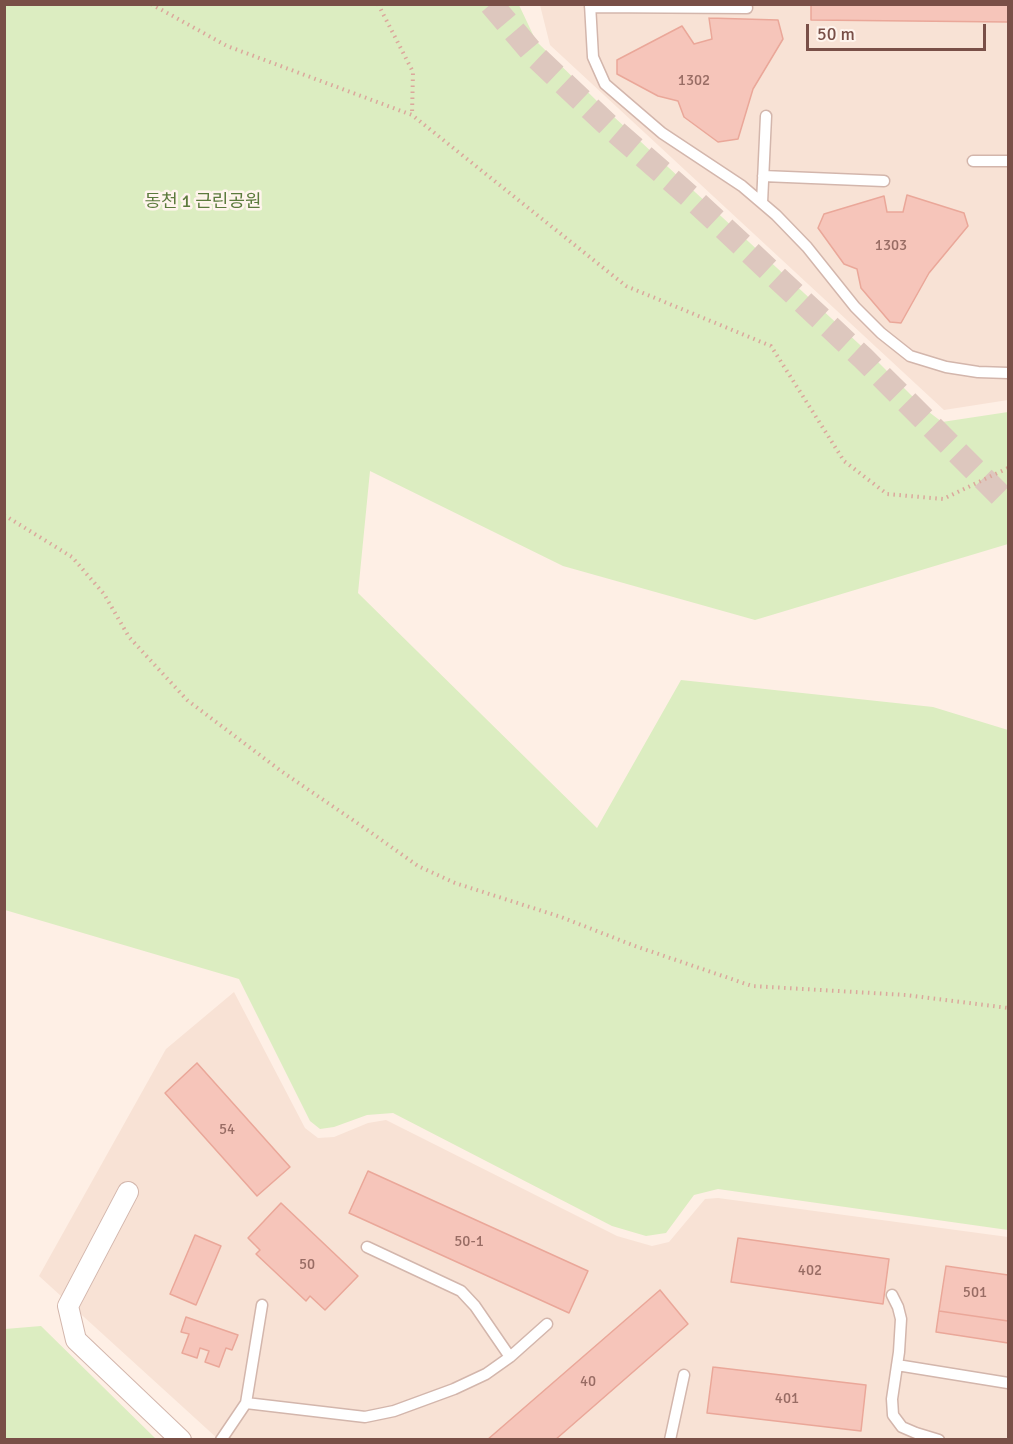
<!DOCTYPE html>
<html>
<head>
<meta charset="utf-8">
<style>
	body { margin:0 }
	#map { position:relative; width:1013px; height:1444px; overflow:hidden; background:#feefe5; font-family:Signika,sans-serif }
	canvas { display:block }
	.frame { position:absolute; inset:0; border:6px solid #794f47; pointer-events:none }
	.scale { position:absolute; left:806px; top:24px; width:180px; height:27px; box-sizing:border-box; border:3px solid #794f47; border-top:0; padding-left:8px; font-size:18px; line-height:21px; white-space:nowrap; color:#794f47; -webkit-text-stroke:4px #fff4ed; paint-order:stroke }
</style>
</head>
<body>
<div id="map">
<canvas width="1013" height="1444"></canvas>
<div class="frame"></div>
<div class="scale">50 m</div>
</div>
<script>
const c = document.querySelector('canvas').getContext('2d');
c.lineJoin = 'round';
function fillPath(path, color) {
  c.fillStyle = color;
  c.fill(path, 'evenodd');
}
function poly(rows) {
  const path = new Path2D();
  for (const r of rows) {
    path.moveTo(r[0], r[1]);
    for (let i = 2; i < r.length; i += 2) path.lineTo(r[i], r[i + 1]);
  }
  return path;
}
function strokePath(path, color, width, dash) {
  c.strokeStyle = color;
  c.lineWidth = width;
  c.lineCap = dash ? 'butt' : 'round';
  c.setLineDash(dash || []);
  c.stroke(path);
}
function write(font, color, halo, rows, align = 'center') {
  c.font = font + ' Signika,"Noto Sans KR",sans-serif';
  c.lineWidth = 5;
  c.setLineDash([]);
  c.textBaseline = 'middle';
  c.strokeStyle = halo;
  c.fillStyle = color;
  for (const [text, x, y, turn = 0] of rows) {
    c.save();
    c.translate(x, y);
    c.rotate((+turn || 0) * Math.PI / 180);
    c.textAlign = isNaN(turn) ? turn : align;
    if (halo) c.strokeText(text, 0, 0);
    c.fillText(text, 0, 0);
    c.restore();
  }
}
const residential = poly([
	[540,5,1008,5,1008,400,944,410,550,45],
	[234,992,305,1128,318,1138,334,1137,368,1123,386,1120,617,1236,652,1246,669,1242,705,1199,718,1198,1008,1237,1008,1439,218,1439,39,1276,166,1049]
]);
const green = poly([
	[4,5,519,5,536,41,600,104,872,356,925,409,942,422,1008,412,1008,544,755,620,563,566,370,471,358,593,597,828,681,680,933,707,1008,730,1008,1230,718,1189,694,1195,666,1233,646,1236,612,1226,393,1113,367,1115,334,1127,320,1129,310,1121,239,979,5,910],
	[41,1326,156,1439,5,1439,5,1329]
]);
const building = poly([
	[811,4,1008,4,1008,22,811,20,811,4],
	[709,18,778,20,783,39,753,89,738,139,718,142,684,117,678,101,658,96,617,74,617,60,682,26,694,44,712,39,709,18],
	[907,195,964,213,968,226,929,273,901,323,890,322,861,288,857,269,844,264,818,228,824,214,884,196,887,212,903,212,907,195],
	[197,1063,290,1167,257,1196,165,1093,197,1063],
	[368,1171,588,1271,569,1313,349,1213,368,1171],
	[281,1203,358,1276,325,1310,310,1296,306,1301,256,1254,260,1250,248,1238,281,1203],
	[195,1235,221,1246,196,1305,170,1294,195,1235],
	[738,1238,889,1259,883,1304,731,1282,738,1238],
	[946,1266,1008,1275,1008,1321,939,1311,946,1266],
	[660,1290,688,1324,555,1440,487,1440,660,1290],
	[939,1311,1008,1321,1008,1343,936,1332,939,1311],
	[186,1317,238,1335,232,1350,226,1348,219,1367,205,1362,209,1351,200,1348,197,1358,182,1353,189,1334,181,1332,186,1317],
	[713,1367,866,1385,861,1431,707,1413,713,1367]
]);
const tertiaryTunnel = poly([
	[491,4,537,58,609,126,695,201,863,358,1008,503]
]);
const path = poly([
	[151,4,227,46,412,115,626,286,771,346,844,461,887,494,943,499,1008,468],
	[378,4,413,72,412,115],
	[4,515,72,557,104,594,129,637,187,700,281,771,366,829,418,866,455,883,561,917,635,946,752,986,906,995,1008,1008]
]);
const service = poly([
	[590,4,593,57,605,84,662,133,742,186,776,215,807,247,855,307,881,333,910,356,946,367,978,372,1008,373],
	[590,7,747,8],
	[973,161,1008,161],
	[763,176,884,181],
	[762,203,766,116],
	[367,1247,461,1291,475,1306,510,1357],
	[892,1295,898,1307,901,1319,899,1352,892,1399,893,1415,902,1427,916,1433,939,1440],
	[897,1365,1008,1383],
	[246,1403,365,1417,394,1411,454,1389,486,1374,510,1357,547,1324],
	[221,1440,246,1403,262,1305],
	[670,1440,684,1375]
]);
const minor = poly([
	[128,1192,68,1306,76,1340,181,1440]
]);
const numberNames = [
	["1302",694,81],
	["1303",891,246],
	["54",227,1130],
	["50-1",469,1242],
	["50",307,1265],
	["402",810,1271],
	["501",975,1293],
	["40",588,1382],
	["401",787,1399]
];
const parkNames = [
	["동천 1 근린공원",203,202]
];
fillPath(residential, '#f8e2d5');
fillPath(green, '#dcedc1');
fillPath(building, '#f6c5ba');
strokePath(building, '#eaa799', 1.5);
strokePath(tertiaryTunnel, '#ddc7be', 24, [24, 12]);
strokePath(service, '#d3b6ac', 13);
strokePath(minor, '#d3b6ac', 22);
strokePath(path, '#dba89c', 4, [1.5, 4.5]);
strokePath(service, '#fff', 10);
strokePath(minor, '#fff', 20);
write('15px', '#986c64', null, numberNames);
write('18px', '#5b7a3c', '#fff4ed', parkNames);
</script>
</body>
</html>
